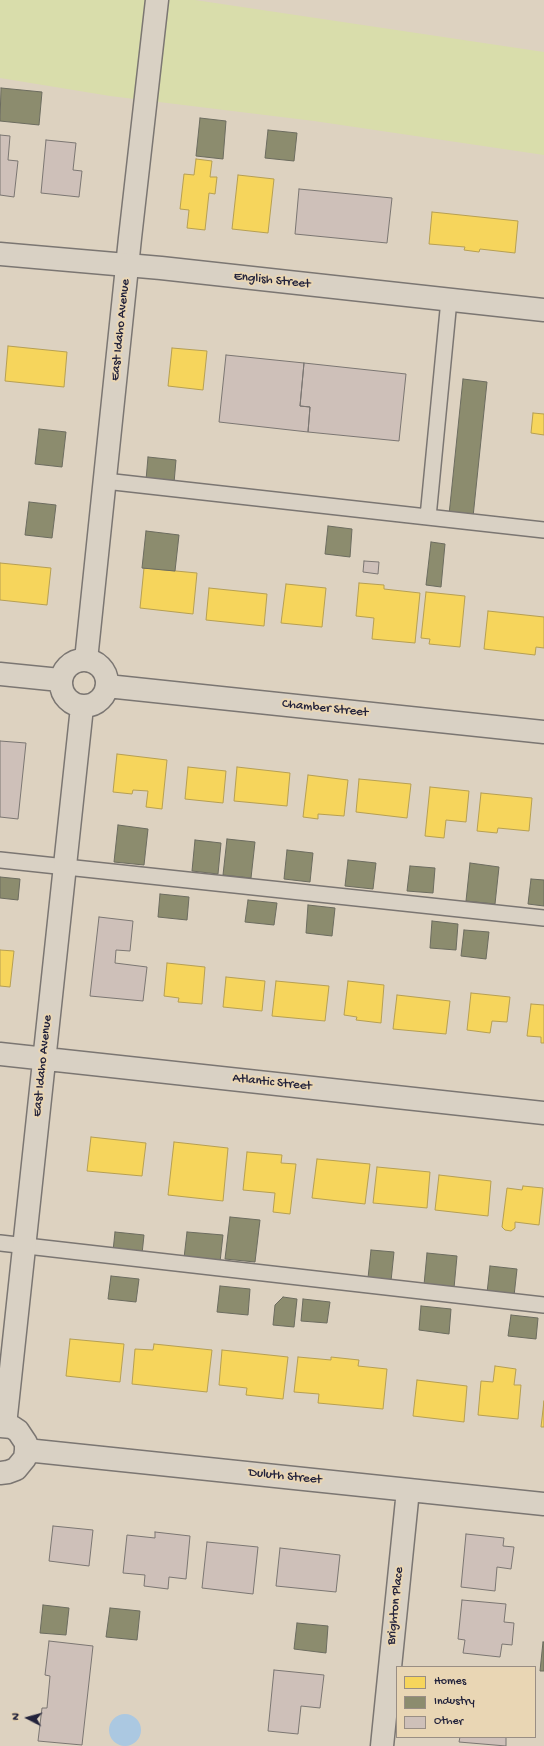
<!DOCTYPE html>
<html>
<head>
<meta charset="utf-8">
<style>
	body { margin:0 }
	#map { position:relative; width:544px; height:1746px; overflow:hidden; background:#ddd2c0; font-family:"Gochi Hand",sans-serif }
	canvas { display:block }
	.legend { position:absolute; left:396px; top:1666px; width:140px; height:72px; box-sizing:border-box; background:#e9d6b4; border:1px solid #998e84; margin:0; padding:5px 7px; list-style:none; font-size:12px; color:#22223b }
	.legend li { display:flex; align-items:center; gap:8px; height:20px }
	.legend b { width:20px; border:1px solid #998e84 }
	.north { position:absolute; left:8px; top:1698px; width:40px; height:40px; -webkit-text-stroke:3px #e9d6b4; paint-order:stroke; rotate:276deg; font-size:11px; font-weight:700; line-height:16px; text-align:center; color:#22223b }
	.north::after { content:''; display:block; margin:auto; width:14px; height:18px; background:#22223b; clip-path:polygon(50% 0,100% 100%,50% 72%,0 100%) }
</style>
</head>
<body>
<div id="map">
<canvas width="544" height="1746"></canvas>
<ul class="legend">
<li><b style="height:11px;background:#f6d55c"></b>Homes</li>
<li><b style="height:11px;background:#8c8c6e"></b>Industry</li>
<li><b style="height:11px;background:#cec0b9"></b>Other</li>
</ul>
<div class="north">N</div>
</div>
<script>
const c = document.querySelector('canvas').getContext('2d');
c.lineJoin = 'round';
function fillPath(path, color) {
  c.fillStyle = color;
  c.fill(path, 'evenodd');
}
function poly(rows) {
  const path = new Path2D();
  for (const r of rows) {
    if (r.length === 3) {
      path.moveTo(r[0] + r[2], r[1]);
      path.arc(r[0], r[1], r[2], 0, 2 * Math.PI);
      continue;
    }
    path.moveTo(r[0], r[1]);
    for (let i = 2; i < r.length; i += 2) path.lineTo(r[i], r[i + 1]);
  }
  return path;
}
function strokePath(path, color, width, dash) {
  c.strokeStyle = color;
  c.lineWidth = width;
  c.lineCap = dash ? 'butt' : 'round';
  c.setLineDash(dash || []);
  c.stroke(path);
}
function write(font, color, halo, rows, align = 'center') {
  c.font = font + ' "Gochi Hand",sans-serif';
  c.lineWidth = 4;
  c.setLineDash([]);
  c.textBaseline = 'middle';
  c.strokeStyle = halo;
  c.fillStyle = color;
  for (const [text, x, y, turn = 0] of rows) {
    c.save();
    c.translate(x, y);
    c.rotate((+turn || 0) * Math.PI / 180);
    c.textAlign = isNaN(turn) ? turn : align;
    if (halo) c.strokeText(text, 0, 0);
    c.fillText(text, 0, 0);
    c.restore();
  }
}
const green = poly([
	[0,0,195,0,544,52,544,155,314,121,110,96,0,78]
]);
const water = poly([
	[125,1730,16]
]);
const homes = poly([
	[196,159,212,161,210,177,217,177,215,194,209,193,205,230,187,228,189,210,180,209,184,174,194,175,196,159],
	[238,175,274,179,268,233,232,229,238,175],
	[432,212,518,221,515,253,480,249,479,252,464,250,465,247,429,244,432,212],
	[8,346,67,352,64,387,5,381,8,346],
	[172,348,207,351,203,390,168,386,172,348],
	[533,413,544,414,544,435,531,433,533,413],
	[0,563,51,568,47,605,0,600,0,563],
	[144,568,197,573,193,614,140,608,144,568],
	[359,583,384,585,384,589,420,593,415,643,372,639,374,618,356,616,359,583],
	[286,584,326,588,322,627,281,623,286,584],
	[209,588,267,594,264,626,206,620,209,588],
	[426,592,465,596,460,647,429,644,430,639,421,638,426,592],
	[488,611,544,617,544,648,536,647,535,655,484,649,488,611],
	[117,754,167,760,162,809,146,807,148,791,133,790,132,794,113,792,117,754],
	[188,767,226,771,223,803,185,799,188,767],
	[237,767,290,773,287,806,234,801,237,767],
	[308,775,348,780,344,816,318,814,318,819,303,817,308,775],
	[359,779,411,784,407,818,356,812,359,779],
	[430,787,469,791,466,822,446,820,444,838,425,836,430,787],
	[481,793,532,798,529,831,498,828,497,833,477,831,481,793],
	[0,950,14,951,10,987,0,986,0,950],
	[167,963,205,967,202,1004,178,1002,179,998,164,996,167,963],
	[226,977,265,981,262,1011,223,1007,226,977],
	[276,981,329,986,325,1021,272,1016,276,981],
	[348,981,384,985,381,1023,356,1020,357,1017,344,1015,348,981],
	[471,993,510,997,507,1022,492,1021,490,1033,467,1030,471,993],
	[397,995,450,1001,446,1034,393,1029,397,995],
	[531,1004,544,1005,544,1043,541,1043,541,1037,527,1036,531,1004],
	[91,1137,146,1143,142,1176,87,1171,91,1137],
	[174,1142,228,1148,223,1201,168,1195,174,1142],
	[247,1152,282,1155,281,1163,296,1164,290,1214,273,1212,275,1193,243,1190,247,1152],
	[317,1159,370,1164,365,1204,312,1198,317,1159],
	[377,1167,430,1172,427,1208,373,1203,377,1167],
	[439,1175,491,1181,488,1216,435,1210,439,1175],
	[523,1186,543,1188,539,1225,515,1222,515,1228,511,1231,505,1230,502,1227,507,1188,522,1190,523,1186],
	[70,1339,124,1344,120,1382,66,1376,70,1339],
	[154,1344,212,1350,207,1392,132,1384,135,1349,153,1350,154,1344],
	[222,1350,288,1357,283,1399,246,1395,247,1388,219,1385,222,1350],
	[298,1357,331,1360,331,1357,359,1360,358,1366,387,1369,383,1409,318,1403,319,1394,294,1392,298,1357],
	[495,1366,516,1369,514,1385,521,1385,518,1419,478,1415,481,1381,493,1382,495,1366],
	[417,1380,467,1386,464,1422,413,1416,417,1380],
	[544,1401,544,1427,541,1427,544,1401]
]);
const industry = poly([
	[1,88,42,92,39,125,0,121,1,88],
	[200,118,226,121,223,159,196,156,200,118],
	[268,130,297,133,294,161,265,158,268,130],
	[463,379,487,382,473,517,449,515,463,379],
	[39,429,66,432,62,467,35,464,39,429],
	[148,457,176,460,174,483,146,480,148,457],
	[29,502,56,505,52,538,25,535,29,502],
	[328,526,352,529,350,557,325,554,328,526],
	[146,531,179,535,175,571,142,568,146,531],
	[431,542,445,544,441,587,426,585,431,542],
	[118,825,148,829,144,865,114,862,118,825],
	[227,839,255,842,251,878,223,875,227,839],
	[195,840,221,843,218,874,192,871,195,840],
	[287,850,313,853,310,882,284,879,287,850],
	[348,860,376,863,373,889,345,886,348,860],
	[470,863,499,867,495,904,466,901,470,863],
	[410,866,435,868,433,893,407,891,410,866],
	[0,877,20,879,18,900,0,898,0,877],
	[531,879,544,880,544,906,528,904,531,879],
	[160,894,189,897,187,920,158,917,160,894],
	[248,900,277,903,274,925,245,922,248,900],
	[308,905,335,908,332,936,306,933,308,905],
	[432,921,458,924,456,950,430,948,432,921],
	[464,930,489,932,486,959,461,956,464,930],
	[230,1217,260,1220,255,1262,225,1259,230,1217],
	[115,1232,144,1235,142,1254,113,1251,115,1232],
	[187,1232,223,1235,220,1262,184,1258,187,1232],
	[371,1250,394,1252,391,1281,368,1278,371,1250],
	[427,1253,457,1256,454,1288,424,1285,427,1253],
	[490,1266,517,1269,514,1296,487,1293,490,1266],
	[111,1276,139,1279,136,1302,108,1299,111,1276],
	[220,1286,250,1289,248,1315,217,1312,220,1286],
	[283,1297,297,1299,294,1327,273,1325,275,1305,283,1297],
	[303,1299,330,1302,327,1323,301,1321,303,1299],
	[421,1306,451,1309,449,1334,419,1330,421,1306],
	[511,1315,538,1318,536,1339,508,1336,511,1315],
	[43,1605,69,1608,66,1635,40,1633,43,1605],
	[110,1608,140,1611,137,1640,106,1637,110,1608],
	[297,1623,328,1626,326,1653,294,1649,297,1623],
	[543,1642,544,1642,544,1671,540,1671,543,1642]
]);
const building = poly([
	[0,135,10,136,8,160,18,161,14,197,0,195,0,135],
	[46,140,76,143,73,170,82,171,79,197,41,193,46,140],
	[299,189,392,198,387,243,295,234,299,189],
	[226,355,304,363,300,406,310,407,308,432,219,422,226,355],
	[304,363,406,374,399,441,308,432,310,407,300,406,304,363],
	[364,561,379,562,378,574,363,572,364,561],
	[0,741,26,743,18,819,0,817,0,741],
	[99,917,133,921,130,951,116,950,115,963,147,967,143,1001,90,996,99,917],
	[53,1526,93,1530,89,1566,49,1561,53,1526],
	[155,1532,190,1536,186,1579,169,1577,168,1589,144,1586,145,1575,123,1573,127,1535,155,1538,155,1532],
	[466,1534,504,1538,503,1546,514,1547,511,1569,497,1567,495,1591,461,1587,466,1534],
	[207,1542,258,1547,253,1594,202,1588,207,1542],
	[280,1548,340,1555,336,1592,276,1586,280,1548],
	[462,1600,506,1604,504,1622,514,1623,512,1645,502,1644,500,1657,463,1653,465,1640,458,1639,462,1600],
	[49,1641,93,1646,82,1745,38,1741,42,1708,47,1708,50,1676,45,1675,49,1641],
	[274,1670,324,1675,320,1708,301,1706,298,1734,268,1731,274,1670],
	[460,1737,506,1737,506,1746,459,1742,460,1737]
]);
const service = poly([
	[105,481,544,530],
	[428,517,449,300],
	[0,860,544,918],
	[0,1243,544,1305]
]);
const minor = poly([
	[84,683,23],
	[86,660,130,238,157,0],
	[0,674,60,680],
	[107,686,544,732],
	[0,1054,544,1113],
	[5,1425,82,707],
	[0,1426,12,1427,18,1431,26,1443,26,1450,25,1458,16,1469,8,1472,0,1473],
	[26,1450,544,1504],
	[382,1746,408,1490]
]);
const tertiary = poly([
	[0,254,161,268,544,310]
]);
const streetNames = [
	["English Street",272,281,6],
	["East Idaho Avenue",121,330,-84],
	["Chamber Street",325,709,6],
	["East Idaho Avenue",43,1066,-84],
	["Atlantic Street",272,1083,6],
	["Duluth Street",285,1477,6],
	["Brighton Place",396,1606,-84]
];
fillPath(green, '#d9ddab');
fillPath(water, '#abc8e1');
fillPath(homes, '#f6d55c');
strokePath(homes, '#b69f52', 1);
fillPath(industry, '#8c8c6e');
strokePath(industry, '#6c6c5f', 1);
fillPath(building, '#cec0b9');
strokePath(building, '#7b7672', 1);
strokePath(service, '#7b7672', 18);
strokePath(minor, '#7b7672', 25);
strokePath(tertiary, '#7b7672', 25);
strokePath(service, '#d9d1c4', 15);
strokePath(minor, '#d9d1c4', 22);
strokePath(tertiary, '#d9d1c4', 22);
write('13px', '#22223b', '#e9d6b4', streetNames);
</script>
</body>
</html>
